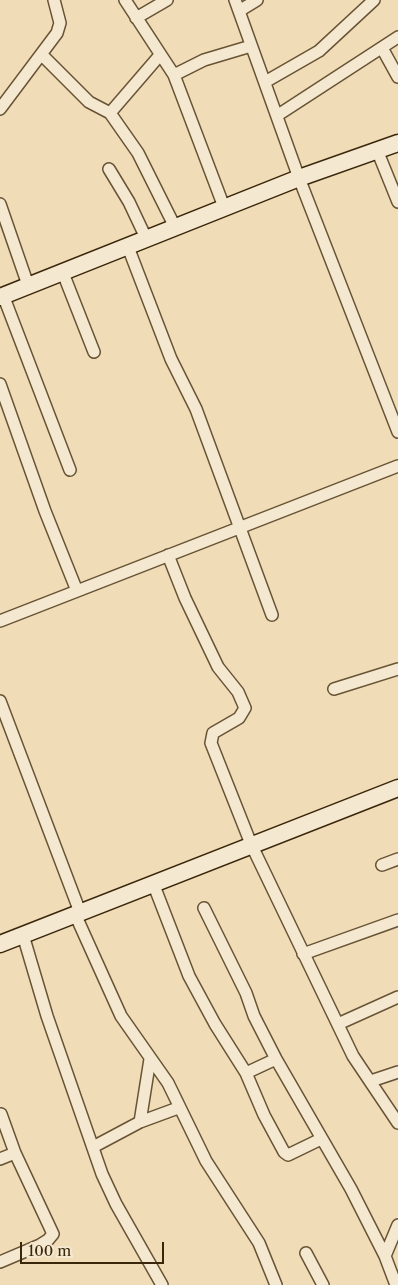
<!DOCTYPE html>
<html>
<head>
<meta charset="utf-8">
<style>
	body { margin:0 }
	#map { position:relative; width:398px; height:1285px; overflow:hidden; background:#f0dcb7; font-family:"Libre Caslon Text",serif }
	canvas { display:block }
	.scale { position:absolute; left:20px; top:1242px; width:144px; height:22px; box-sizing:border-box; border:2px solid #3a260a; border-top:0; padding-left:6px; font-size:15px; line-height:18px; white-space:nowrap; color:#3a260a; -webkit-text-stroke:4px #f5e8d0; paint-order:stroke }
</style>
</head>
<body>
<div id="map">
<canvas width="398" height="1285"></canvas>
<div class="scale">100 m</div>
</div>
<script>
const c = document.querySelector('canvas').getContext('2d');
c.lineJoin = 'round';
function poly(rows) {
  const path = new Path2D();
  for (const r of rows) {
    path.moveTo(r[0], r[1]);
    for (let i = 2; i < r.length; i += 2) path.lineTo(r[i], r[i + 1]);
  }
  return path;
}
function strokePath(path, color, width, dash) {
  c.strokeStyle = color;
  c.lineWidth = width;
  c.lineCap = dash ? 'butt' : 'round';
  c.setLineDash(dash || []);
  c.stroke(path);
}
const street = poly([
	[125,0,174,75,224,207],
	[235,0,299,178,398,432],
	[239,11,257,0],
	[136,18,167,0],
	[382,48,398,77],
	[42,55,89,102,110,113,138,153,175,227],
	[174,75,204,60,251,46],
	[265,82,319,51,374,0],
	[0,109,57,33,60,23,54,0],
	[110,113,160,55],
	[278,115,398,37],
	[377,150,398,202],
	[109,169,129,202,146,238],
	[0,204,28,285],
	[128,247,171,359,196,409,272,615],
	[63,273,94,352],
	[3,295,70,470],
	[0,384,45,511,77,591],
	[168,555,185,598,218,667,238,692,245,708,239,718,213,733,211,743,251,844,353,1056,398,1123],
	[0,621,398,466],
	[334,689,398,669],
	[0,701,80,912],
	[382,865,398,859],
	[153,883,189,976,215,1024,246,1073,264,1115,284,1152,288,1155,321,1139],
	[204,908,246,993,254,1016,276,1059,351,1189,385,1256,396,1285],
	[75,914,121,1016,168,1083,206,1161,259,1243,276,1285],
	[23,935,47,1016,102,1174,116,1204,162,1285],
	[303,954,398,920],
	[338,1024,398,997],
	[246,1073,276,1059],
	[371,1081,398,1072],
	[140,1122,150,1059],
	[93,1147,140,1122,178,1108],
	[0,1159,15,1153],
	[306,1253,323,1285],
	[385,1256,398,1225],
	[0,1262,40,1245,48,1240,53,1234,15,1153,1,1114]
]);
const secondary = poly([
	[0,297,299,178,398,143],
	[0,944,398,788]
]);
strokePath(street, '#685435', 14);
strokePath(secondary, '#3a260a', 19);
strokePath(street, '#f5e8d0', 11);
strokePath(secondary, '#f5e8d0', 16);
</script>
</body>
</html>
